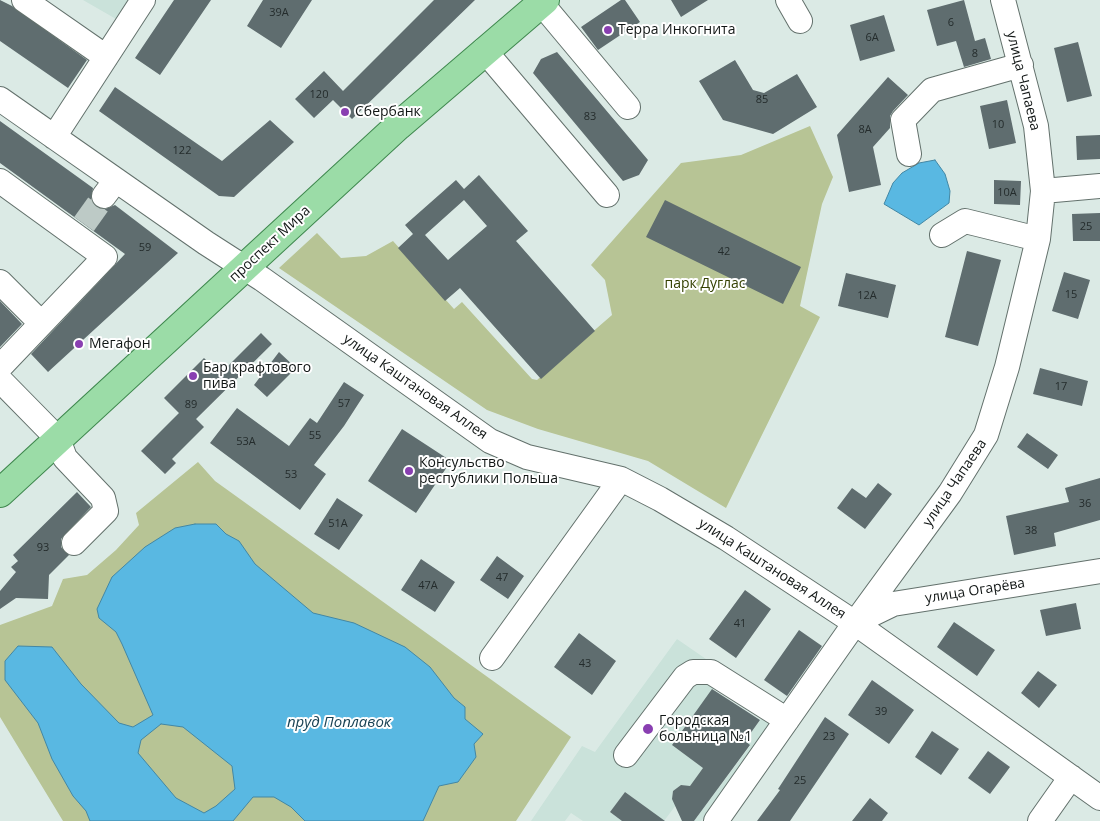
<!DOCTYPE html>
<html>
<head>
<meta charset="utf-8">
<style>
	body { margin:0 }
	canvas { display:block; background:#dbeae5 }
</style>
</head>
<body>
<canvas width="1100" height="821"></canvas>
<script>
const c = document.querySelector('canvas').getContext('2d');
c.lineJoin = 'round';
function fillPath(path, color) {
  c.fillStyle = color;
  c.fill(path, 'evenodd');
}
function poly(rows) {
  const path = new Path2D();
  for (const r of rows) {
    path.moveTo(r[0], r[1]);
    for (let i = 2; i < r.length; i += 2) path.lineTo(r[i], r[i + 1]);
  }
  return path;
}
function strokePath(path, color, width, dash) {
  c.strokeStyle = color;
  c.lineWidth = width;
  c.lineCap = dash ? 'butt' : 'round';
  c.setLineDash(dash || []);
  c.stroke(path);
}
function write(font, color, halo, rows, align = 'center') {
  c.font = font + ' "Open Sans",sans-serif';
  c.lineWidth = 4;
  c.setLineDash([]);
  c.textBaseline = 'middle';
  c.strokeStyle = halo;
  c.fillStyle = color;
  for (const [text, x, y, turn = 0] of rows) {
    c.save();
    c.translate(x, y);
    c.rotate((+turn || 0) * Math.PI / 180);
    c.textAlign = isNaN(turn) ? turn : align;
    if (halo) c.strokeText(text, 0, 0);
    c.fillText(text, 0, 0);
    c.restore();
  }
}
const built = poly([
	[83,0,128,0,116,19],
	[677,639,780,710,701,821,694,821,750,746,745,741,764,715,719,681,672,744,703,768,689,788,683,785,673,791,672,799,676,805,664,821,625,792,610,812,622,821,583,821,571,813,565,821,531,821,582,746,595,752]
]);
const green = poly([
	[810,126,833,177,822,204,800,306,820,317,726,508,648,461,538,429,487,410,279,268,317,233,341,258,366,256,393,241,454,309,462,302,532,379,537,380,612,315,605,280,591,265,681,163,741,155],
	[198,462,215,481,571,737,516,821,63,821,0,717,0,625,52,606,63,579,87,575,116,550,139,525,136,513]
]);
const water = poly([
	[935,160,945,174,950,191,949,203,919,225,884,204,893,183,902,173,919,163,935,160],
	[195,524,216,524,226,534,239,541,255,564,313,613,354,623,405,647,430,667,454,698,465,707,465,719,483,734,474,744,476,757,458,782,439,786,423,821,305,821,291,807,274,797,253,797,233,821,90,821,86,811,73,796,52,759,38,723,5,680,5,661,18,646,52,647,81,684,119,723,133,727,153,715,122,644,116,632,99,618,97,609,112,577,145,547,175,528,195,524],
	[161,724,183,727,232,766,235,789,216,806,204,813,176,798,138,753,141,740,161,724]
]);
const building = poly([
	[0,0,12,6,87,60,68,88,0,41],
	[174,0,211,0,160,75,135,58],
	[263,0,312,0,281,48,247,26],
	[434,0,475,0,352,119,333,100,314,118,295,99,324,71,343,91],
	[621,0,625,0,640,22,598,50,581,27],
	[671,0,708,0,681,17],
	[964,0,975,41,985,38,991,59,964,67,956,41,937,46,927,10],
	[884,15,895,51,860,61,850,25],
	[1078,42,1092,96,1067,102,1054,48],
	[557,52,648,160,639,175,623,181,533,73,541,59],
	[735,60,753,90,764,93,797,74,817,107,773,134,723,120,699,81],
	[888,77,908,95,893,111,890,116,890,128,873,147,881,185,849,192,837,135],
	[115,87,222,161,270,120,294,142,234,197,219,196,99,111],
	[1007,100,1016,143,989,149,980,106],
	[0,121,93,188,91,201,96,207,103,210,115,205,178,253,48,372,31,354,125,254,0,163],
	[1100,135,1100,159,1077,160,1076,136],
	[479,175,528,231,516,241,595,331,541,379,460,288,445,301,398,248,413,234,405,225,456,180,464,189],
	[464,200,487,226,448,260,425,235],
	[994,180,1021,181,1020,205,994,204],
	[665,200,801,267,783,304,646,237],
	[1100,213,1100,241,1073,241,1072,214],
	[967,251,1001,260,978,346,945,337],
	[1064,272,1090,280,1078,319,1052,311],
	[846,273,896,285,888,318,838,306],
	[0,301,22,324,0,347],
	[261,333,272,344,196,419,204,427,172,459,176,463,165,474,141,451,179,413,164,398,204,358,220,374],
	[279,352,296,368,267,397,254,385],
	[1040,368,1088,381,1082,406,1033,394],
	[344,382,364,395,344,426,314,465,326,474,300,510,210,443,237,408,289,446,310,418,317,423],
	[402,429,451,461,416,513,368,481],
	[1027,433,1058,455,1048,469,1017,447],
	[1100,478,1100,520,1054,533,1056,546,1014,555,1006,516,1069,502,1065,488],
	[878,483,892,494,865,529,837,508,852,488,866,498],
	[77,492,91,507,61,539,61,547,69,555,49,575,48,599,16,598,0,609,0,591,16,572,11,567,18,561,13,555],
	[337,498,363,515,339,550,314,534],
	[497,556,524,576,508,599,480,580],
	[421,559,455,582,435,612,401,590],
	[745,590,771,609,736,658,709,639],
	[1076,603,1081,629,1046,636,1040,610],
	[954,622,995,650,977,676,937,647],
	[799,630,822,646,787,696,764,680],
	[579,633,616,661,592,695,554,667],
	[1038,671,1057,685,1039,708,1021,693],
	[872,680,914,710,889,744,848,715],
	[712,689,760,720,745,741,750,745,694,821,682,821,672,799,673,791,681,785,690,786,703,768,672,745],
	[825,717,849,734,790,821,757,821,780,790,778,789],
	[932,731,959,749,941,775,915,757],
	[988,751,1010,767,990,794,968,778],
	[625,792,665,821,622,821,610,812],
	[870,798,888,813,882,821,852,821]
]);
const minorTunnel = poly([
	[84,224,104,196]
]);
const minor = poly([
	[24,0,106,57],
	[788,0,800,21],
	[541,3,628,107],
	[484,50,607,195],
	[0,99,206,243,262,279,490,441,527,457,621,479,660,499,726,538,855,623,1100,798],
	[54,137,143,0],
	[909,154,903,120,932,90,1021,65],
	[0,181,105,257,0,367],
	[1043,191,1100,186],
	[104,196,116,180],
	[942,235,965,221,1038,239],
	[0,282,41,323],
	[0,380,58,439,65,458,103,498,106,511,74,543],
	[858,621,893,604,1100,571],
	[492,658,621,479],
	[626,755,685,677,693,672,711,672,787,720],
	[716,821,855,623,950,493,986,435,1007,367,1038,239,1043,191,1036,126,1003,0],
	[1040,821,1071,777]
]);
const major = poly([
	[0,493,398,126,545,0]
]);
const markers = [
	[608,30,5,"#893fb1"],
	[345,112,5,"#893fb1"],
	[79,344,5,"#893fb1"],
	[193,376,5,"#893fb1"],
	[409,471,5,"#893fb1"],
	[648,729,6,"#893fb1"]
];
const numberNames = [
	["39А",279,13],
	["6",951,23],
	["6А",872,38],
	["8",975,54],
	["120",319,95],
	["85",762,100],
	["83",590,117],
	["10",998,125],
	["8А",865,130],
	["122",182,151],
	["10А",1007,193],
	["25",1086,227],
	["59",145,248],
	["42",724,252],
	["15",1071,295],
	["12А",867,296],
	["17",1061,387],
	["57",344,404],
	["89",191,405],
	["55",315,436],
	["53А",246,442],
	["53",291,475],
	["36",1085,504],
	["51А",338,524],
	["38",1031,531],
	["93",43,548],
	["47",502,578],
	["47А",428,586],
	["41",740,624],
	["43",585,664],
	["39",881,712],
	["23",829,737],
	["25",800,781]
];
const poiNames = [
	["Терра Инкогнита",618,30],
	["Сбербанк",355,112],
	["Мегафон",89,344],
	["Бар крафтового",203,368],
	["пива",203,384],
	["Консульство",419,463],
	["республики Польша",419,479],
	["Городская",659,721],
	["больница №1",659,737]
];
const streetNames = [
	["улица Чапаева",1023,81,76],
	["проспект Мира",270,244,-43],
	["улица Каштановая Аллея",415,387,35],
	["улица Чапаева",955,483,-56],
	["улица Каштановая Аллея",772,569,33],
	["улица Огарёва",975,591,-9]
];
const parkNames = [
	["парк Дуглас",705,284]
];
const waterNames = [
	["пруд Поплавок",339,723]
];
fillPath(built, '#cae2da');
fillPath(green, '#b7c495');
fillPath(water, '#59b8e2');
strokePath(water, '#4387a4', 1);
fillPath(building, '#5f6d6f');
strokePath(minorTunnel, '#bdcac6', 24, [24, 12]);
strokePath(minor, '#63716c', 26);
strokePath(major, '#3f884e', 30);
strokePath(minor, '#fff', 24);
strokePath(major, '#9bdca7', 28);
for (const [x, y, r, color] of markers) {
  const dot = new Path2D();
  dot.arc(x, y, r, 0, 2 * Math.PI);
  c.fillStyle = color;
  c.fill(dot);
  strokePath(dot, '#fff', 2);
}
write('11px', '#242c2c', null, numberNames);
write('14px', '#111615', '#fff', poiNames, 'left');
write('14px', '#111615', '#fff', streetNames);
write('14px', '#344000', '#fff', parkNames);
write('italic 15px', '#1a4355', '#fff', waterNames);
</script>
</body>
</html>
